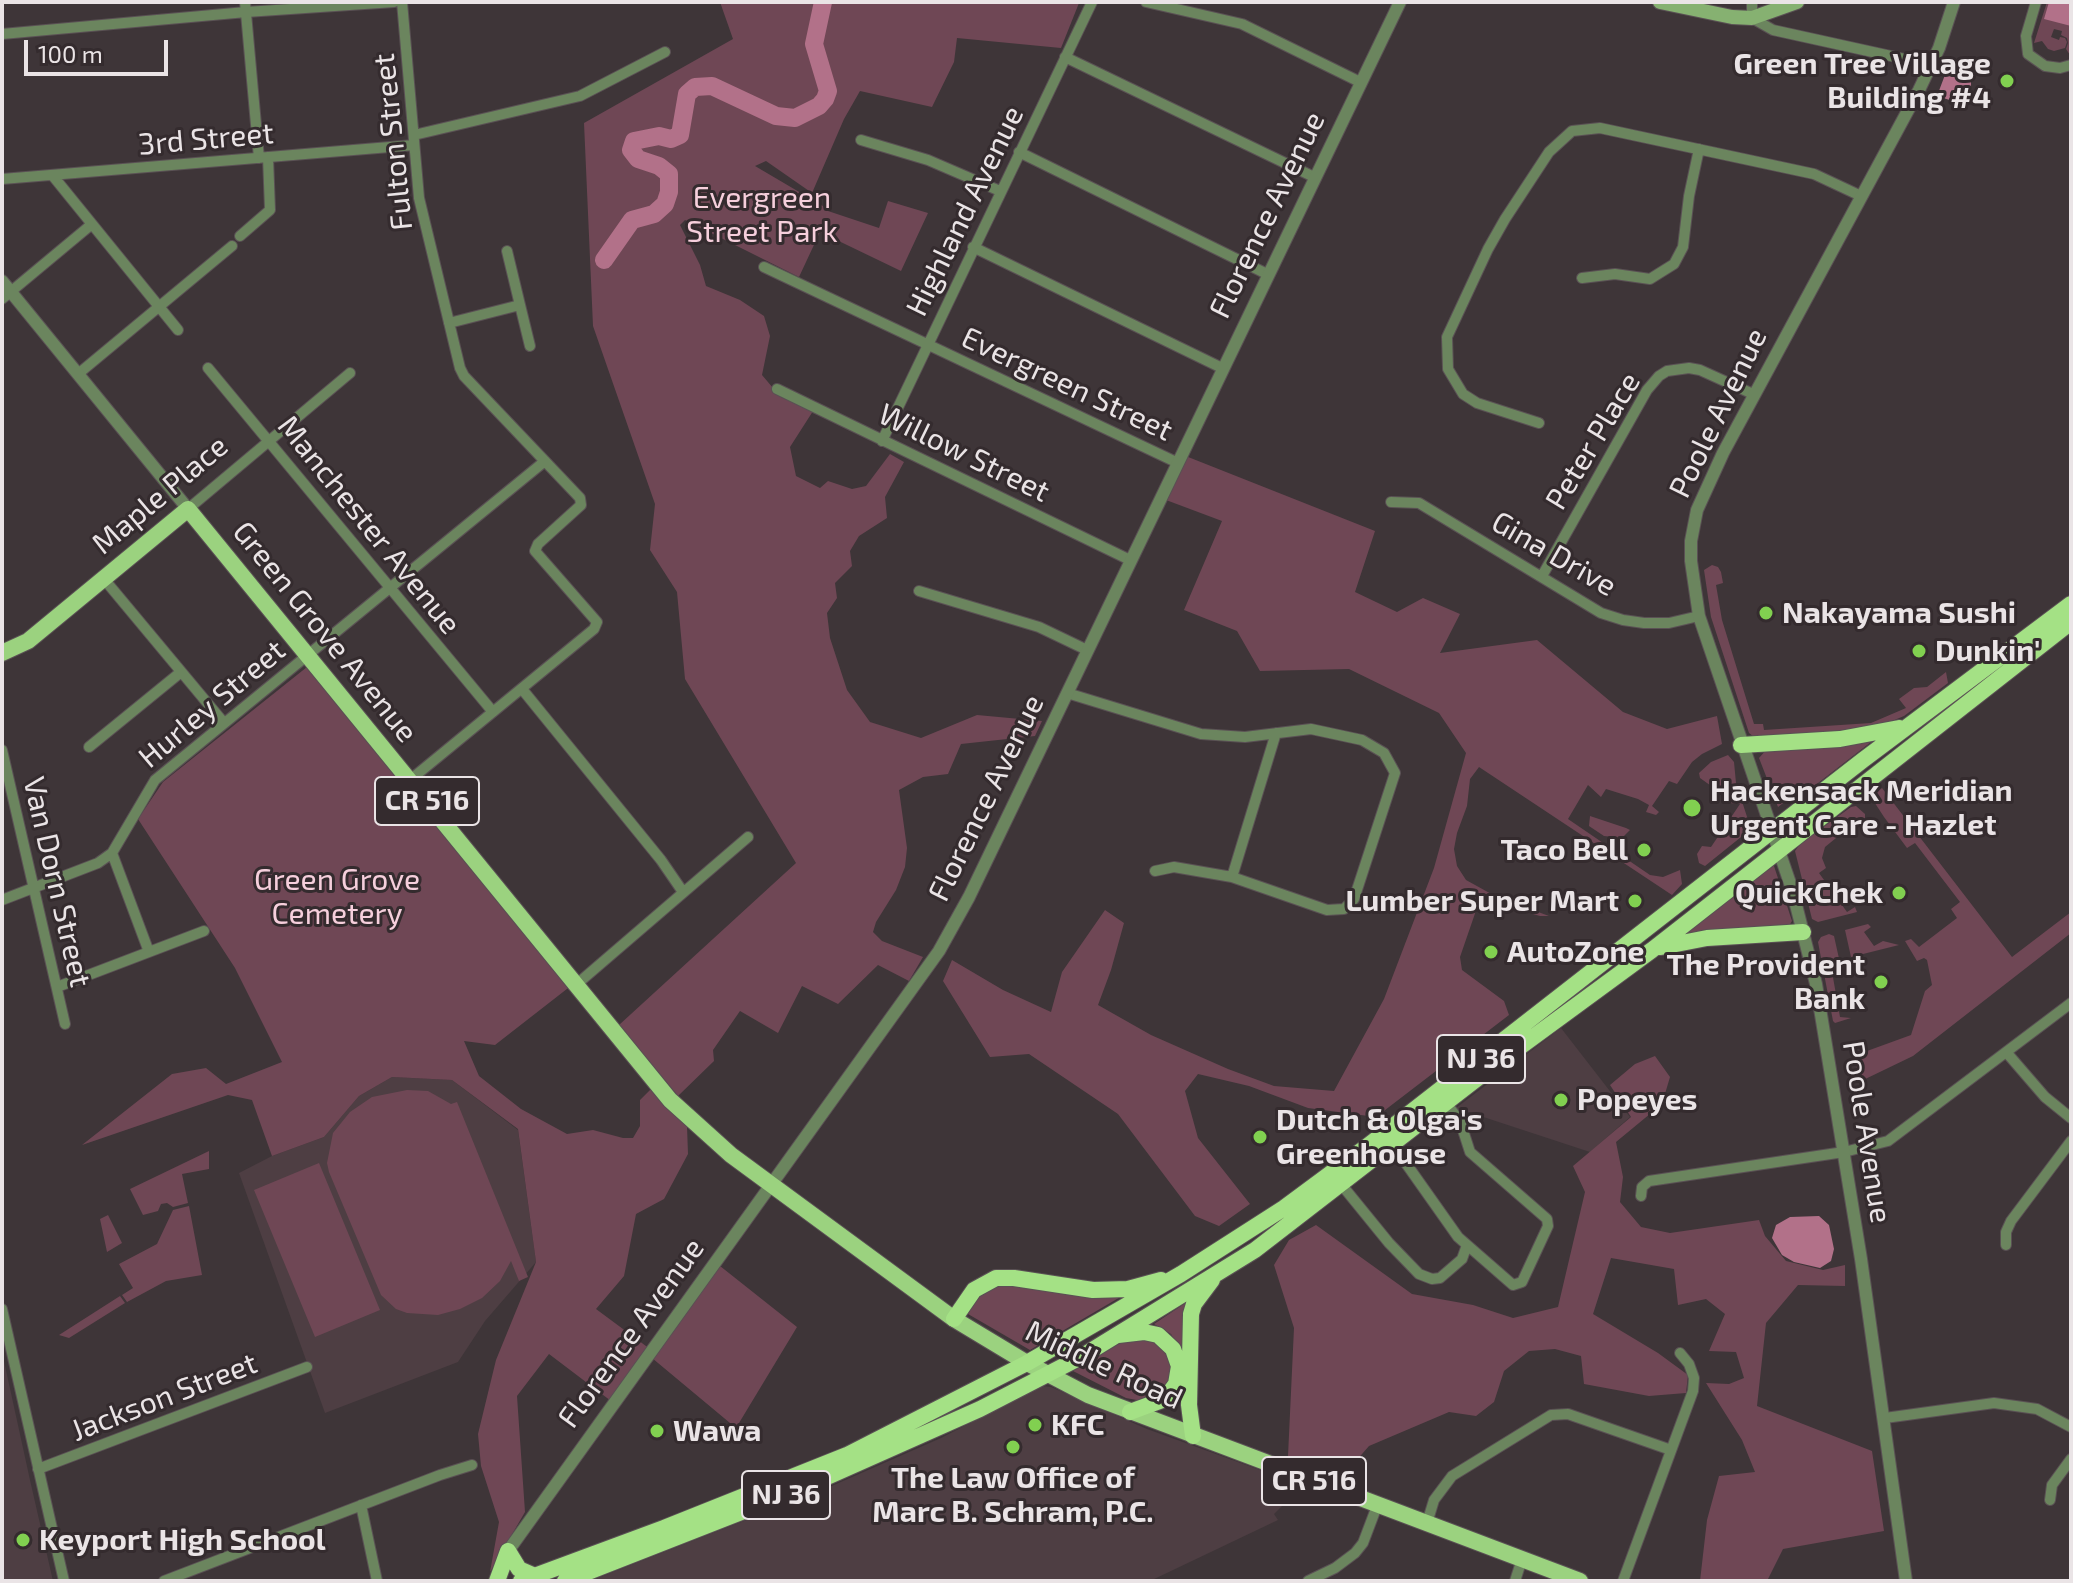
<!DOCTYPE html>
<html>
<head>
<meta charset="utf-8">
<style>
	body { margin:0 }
	#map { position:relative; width:2073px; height:1583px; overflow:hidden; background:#3e3538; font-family:"Exo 2",sans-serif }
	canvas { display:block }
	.frame { position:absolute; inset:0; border:4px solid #eae4e6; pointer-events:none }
	.scale { position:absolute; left:24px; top:40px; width:144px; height:36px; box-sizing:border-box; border:4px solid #eae4e6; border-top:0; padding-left:10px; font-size:24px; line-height:28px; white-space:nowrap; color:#eae4e6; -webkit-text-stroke:6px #342b2e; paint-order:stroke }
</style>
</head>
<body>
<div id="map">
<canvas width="2073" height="1583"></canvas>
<div class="frame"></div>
<div class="scale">100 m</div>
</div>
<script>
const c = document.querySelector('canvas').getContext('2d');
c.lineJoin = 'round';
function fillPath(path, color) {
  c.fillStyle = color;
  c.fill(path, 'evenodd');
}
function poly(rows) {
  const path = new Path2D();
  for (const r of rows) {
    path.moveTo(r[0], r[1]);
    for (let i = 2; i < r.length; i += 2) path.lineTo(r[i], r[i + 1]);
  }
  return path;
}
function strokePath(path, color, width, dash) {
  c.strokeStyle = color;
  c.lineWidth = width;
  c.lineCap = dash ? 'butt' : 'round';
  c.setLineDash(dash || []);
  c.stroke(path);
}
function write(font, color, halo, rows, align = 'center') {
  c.font = font + ' "Exo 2",sans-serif';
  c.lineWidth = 6;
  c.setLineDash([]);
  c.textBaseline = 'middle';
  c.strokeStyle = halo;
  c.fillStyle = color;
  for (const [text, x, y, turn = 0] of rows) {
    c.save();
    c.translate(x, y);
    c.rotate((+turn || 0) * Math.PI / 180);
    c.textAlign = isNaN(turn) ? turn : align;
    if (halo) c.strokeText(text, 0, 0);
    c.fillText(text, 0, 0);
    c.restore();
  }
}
const built = poly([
	[1561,1028,1630,1117,1590,1152,1456,1108],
	[392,1077,452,1080,518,1130,536,1262,485,1321,458,1362,325,1413,239,1173,272,1156,324,1137,359,1096],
	[2,1352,30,1480,53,1581,2,1581],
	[1042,1386,1051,1387,1147,1429,1293,1482,1284,1504,1274,1514,1278,1520,1150,1581,590,1581,818,1492,941,1438]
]);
const green = poly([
	[720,2,1079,3,1061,48,957,38,954,62,932,107,860,91,844,119,812,193,766,161,755,166,823,206,825,210,879,228,888,201,928,213,901,271,820,232,799,277,685,220,680,225,700,265,706,286,740,300,764,316,770,336,762,375,773,388,815,408,790,447,796,476,820,488,828,481,852,489,866,486,890,454,904,462,885,497,887,518,859,536,850,551,852,566,835,583,837,598,827,613,830,638,847,690,870,722,921,738,977,715,1042,721,1035,736,961,744,948,774,923,777,899,790,907,848,905,867,896,890,876,922,873,932,882,941,923,957,909,981,878,965,838,1004,802,986,778,1033,740,1011,713,1050,714,1061,678,1096,619,1025,796,863,685,679,677,592,650,550,655,504,593,326,584,123,733,39],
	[2047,2,2071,2,2070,55,2066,49,2068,43,2067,38,2061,35,2062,31,2054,29,2051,37,2059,40,2060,37,2065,38,2067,42,2065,48,2054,51,2048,49,2042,41,2034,43],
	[1178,453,1375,531,1355,592,1397,612,1423,598,1460,614,1440,653,1537,640,1623,712,1667,729,1717,716,1722,744,1702,754,1692,762,1677,784,1669,781,1652,806,1659,812,1656,815,1646,812,1649,805,1638,799,1606,789,1601,797,1588,785,1568,819,1650,875,1663,877,1680,870,1682,884,1672,895,1479,767,1470,779,1467,806,1457,833,1454,849,1457,866,1466,880,1495,896,1549,916,1540,916,1480,899,1460,957,1462,970,1504,1001,1509,1015,1376,1117,1308,1108,1249,1086,1198,1074,1185,1091,1198,1138,1250,1204,1219,1226,1195,1216,1118,1114,1029,1054,990,1057,943,981,952,960,1003,990,1051,1012,1062,972,1105,910,1124,923,1111,970,1098,1005,1151,1035,1228,1069,1274,1086,1334,1091,1384,999,1434,868,1466,753,1439,713,1349,669,1260,671,1237,631,1184,610,1222,521,1158,497],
	[1712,565,1718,567,1721,572,1723,583,1716,585,1722,620,1754,724,1763,724,1764,730,1871,723,1906,708,1899,699,1914,688,1927,687,1946,672,1948,683,1904,716,1873,729,1754,737,1749,733,1711,617,1704,570],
	[307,667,572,985,495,1045,464,1041,479,1076,521,1109,567,1134,593,1130,623,1138,633,1138,640,1126,640,1100,651,1089,687,1126,688,1154,664,1199,636,1214,624,1276,596,1309,650,1349,715,1262,797,1327,736,1428,652,1358,611,1401,549,1354,517,1396,525,1512,490,1572,499,1522,481,1466,478,1434,496,1360,536,1262,518,1129,452,1080,392,1077,359,1096,324,1137,272,1156,252,1100,228,1095,82,1145,172,1074,206,1068,226,1084,282,1062,235,968,138,819,163,782],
	[1871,742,1791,804,1787,800,1778,807,1759,758,1767,749,1774,747],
	[1728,755,1734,762,1736,783,1751,829,1705,866,1699,863,1697,854,1702,846,1711,847,1740,804,1730,803,1728,798,1700,778,1699,773,1711,762],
	[1882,788,2012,957,2071,912,2071,933,1913,1056,1857,1083,1856,1055,1911,1035,1925,991,1932,985,1927,960,1924,958,1917,961,1905,941,1911,939,1919,947,1957,918,1951,909,1960,902,1915,843,1907,848,1884,817,1871,797],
	[1856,806,1865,814,1865,822,1852,825,1825,847,1822,858,1826,868,1819,873,1847,912,1855,907,1857,912,1818,922,1812,919,1795,851,1800,844,1851,807],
	[1590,816,1626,828,1630,830,1622,838,1604,836,1589,826],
	[1770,866,1774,866,1792,921,1789,926,1775,931,1687,933],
	[1868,924,1871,927,1864,932,1874,946,1883,941,1899,945,1851,957,1845,930],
	[1829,934,1834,936,1840,963,1831,966,1840,1017,1851,1018,1835,1023,1833,1021,1818,942,1821,937],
	[1655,1056,1670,1077,1662,1104,1616,1142,1623,1177,1620,1202,1641,1227,1670,1233,1759,1220,1765,1236,1786,1261,1823,1270,1845,1265,1845,1286,1798,1285,1766,1323,1757,1406,1872,1451,1884,1531,1783,1549,1767,1581,1700,1581,1707,1520,1719,1476,1755,1472,1742,1440,1706,1383,1729,1384,1744,1378,1736,1352,1709,1351,1725,1314,1706,1299,1678,1305,1674,1269,1611,1258,1593,1314,1658,1353,1688,1375,1686,1393,1649,1396,1584,1384,1581,1356,1555,1349,1529,1351,1504,1371,1494,1402,1476,1416,1449,1412,1369,1446,1342,1477,1288,1456,1294,1328,1274,1265,1289,1240,1316,1225,1412,1294,1473,1305,1513,1318,1558,1307,1585,1192,1573,1166,1631,1117,1610,1085,1635,1064],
	[407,1090,428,1091,451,1104,457,1102,528,1277,519,1281,511,1261,500,1281,482,1298,460,1309,438,1315,407,1313,396,1309,381,1295,329,1172,327,1163,333,1133,350,1112,372,1097],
	[209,1151,209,1169,182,1174,188,1203,173,1207,167,1203,161,1204,158,1211,143,1215,130,1189],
	[319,1163,380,1310,315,1337,254,1190],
	[189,1206,202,1275,166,1281,127,1302,122,1295,133,1288,119,1264,157,1244,173,1210],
	[108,1215,122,1243,107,1252,100,1219],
	[996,1282,1122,1296,1030,1350,968,1314,969,1304],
	[120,1296,125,1303,69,1338,59,1335],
	[1190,1300,1182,1354,1171,1334,1154,1324],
	[1132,1336,1164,1345,1174,1368,1166,1390,1142,1401,1126,1398,1073,1371]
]);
const water = poly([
	[2049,2,2071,2,2071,26,2044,19],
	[1951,59,1963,62,1971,81,1971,96,1959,103,1937,96],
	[1819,1216,1829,1225,1834,1249,1831,1261,1820,1268,1794,1262,1782,1255,1772,1238,1776,1225,1790,1217]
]);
const river = poly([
	[604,260,632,220,654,214,665,204,669,192,669,174,659,166,638,159,631,150,634,141,659,136,671,139,680,135,687,94,695,87,712,86,776,116,795,118,819,106,825,99,828,91,814,44,823,2]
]);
const minor = poly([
	[245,2,259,158],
	[402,2,419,198,460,368,464,376,580,498,581,505,538,544,535,551,597,622,594,629,410,780],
	[1146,2,1242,24,1360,82],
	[1752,2,1752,18,1773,30,1909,60,1929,69],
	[2036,2,2026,36,2028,54,2045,66,2060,68,2071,65],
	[2,34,246,12,394,2],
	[1065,57,1314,177],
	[414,135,580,96,665,52],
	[861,140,928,160,1000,191],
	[1019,152,1267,274],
	[53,176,178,330],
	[2,179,414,145],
	[240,236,270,210,268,157],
	[973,247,1222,368],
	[764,267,1176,462],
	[1582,278,1615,274,1650,279,1674,264,1683,247,1689,196,1699,149],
	[2,299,92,224],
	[520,305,530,346],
	[449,323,520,305,507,251],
	[208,368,493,712],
	[78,374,232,246],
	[777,389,1130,560],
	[1539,423,1477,403,1463,394,1448,369,1447,337,1488,249,1505,219,1549,152,1572,131,1600,128,1814,174,1861,196],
	[882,441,1092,2],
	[1391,502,1419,503,1601,613,1623,620,1644,623,1669,623,1699,616],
	[188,509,350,373],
	[1542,576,1647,390,1659,376,1667,371,1689,368,1700,370,1753,394],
	[104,579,224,723],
	[919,591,1039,627,1087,650],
	[522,689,661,860,683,892],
	[1067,693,1201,734,1245,737,1311,729,1362,740,1384,753,1395,773,1354,899,1344,909,1327,910,1232,877,1174,867,1155,871],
	[89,747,181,672],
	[2,750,65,1024],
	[112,853,149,952],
	[1232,877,1276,733],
	[2,900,98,863,112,853,155,780,545,461],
	[577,984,748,837],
	[57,987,204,931],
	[2007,1053,2045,1097,2071,1118],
	[1393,1145,1458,1237,1513,1285,1522,1282,1548,1226,1547,1219,1470,1152,1460,1121,1446,1103],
	[1341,1184,1389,1243,1419,1274,1432,1279,1440,1278,1462,1259,1467,1245],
	[1641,1196,1642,1187,1649,1181,1844,1152,1888,1141,2071,1003],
	[2006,1245,2006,1232,2011,1221,2071,1141],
	[2,1309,64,1581],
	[1885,1418,1994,1403,2037,1409,2071,1427],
	[38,1469,307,1367],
	[2050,1500,2052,1485,2071,1459],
	[361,1505,377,1581],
	[1427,1523,1434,1500,1452,1476,1551,1415,1568,1414,1671,1450],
	[164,1581,440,1475,472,1465],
	[1308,1581,1335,1568,1355,1553,1363,1543,1377,1506],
	[1515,1581,1522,1559],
	[1623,1581,1693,1391,1694,1378,1689,1364,1680,1353]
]);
const tertiary = poly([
	[2,281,188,509],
	[508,1551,939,951,969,897,1400,2],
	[1906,1581,1861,1259,1816,984,1792,889,1699,616,1691,561,1691,541,1697,510,1723,453,1919,90,1939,48,1954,2]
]);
const secondary = poly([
	[1660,2,1732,17,1752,18,1797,2]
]);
const primary = poly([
	[2,653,28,641,188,509,670,1100,731,1155,954,1319,1027,1363,1088,1395,1580,1581]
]);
const trunk = poly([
	[1741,745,1840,739,1899,728],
	[1661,947,1707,938,1803,932],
	[954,1319,974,1290,996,1278,1014,1278,1093,1290,1128,1289,1161,1280],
	[1118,1335,1144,1332,1158,1335,1173,1349,1179,1366,1176,1384,1165,1399,1130,1412],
	[1193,1436,1189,1405,1191,1314,1194,1304,1212,1280],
	[508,1551,519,1569,535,1576],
	[497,1581,508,1551],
	[521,1581,664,1528,847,1455,1027,1363,1181,1274,1284,1208,1365,1148,1863,760,2071,604],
	[565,1581,800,1489,980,1409,1081,1357,1255,1250,1483,1074,1652,950,2071,622]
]);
const markers = [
	[2007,81,8,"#81d050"],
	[1766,613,8,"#81d050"],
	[1919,651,8,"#81d050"],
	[1692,808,10,"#81d050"],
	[1644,850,8,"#81d050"],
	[1899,893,8,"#81d050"],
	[1635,901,8,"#81d050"],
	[1491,952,8,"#81d050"],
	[1881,982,8,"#81d050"],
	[1561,1100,8,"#81d050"],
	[1260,1137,8,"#81d050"],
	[1035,1425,8,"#81d050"],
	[657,1431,8,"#81d050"],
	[1013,1447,8,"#81d050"],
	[23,1540,8,"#81d050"]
];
const shields = [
	[427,801,104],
	[1481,1059,88],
	[1314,1481,104],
	[786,1495,88]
];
const shieldNames = [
	["CR 516",427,801],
	["NJ 36",1481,1059],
	["CR 516",1314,1481],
	["NJ 36",786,1495]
];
const poiNames = [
	["Green Tree Village",1991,64,"right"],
	["Building #4",1991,98,"right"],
	["Nakayama Sushi",1782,613],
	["Dunkin'",1935,651],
	["Hackensack Meridian",1710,791],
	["Urgent Care - Hazlet",1710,825],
	["Taco Bell",1628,850,"right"],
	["QuickChek",1883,893,"right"],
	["Lumber Super Mart",1619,901,"right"],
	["AutoZone",1507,952],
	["The Provident",1865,965,"right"],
	["Bank",1865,999,"right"],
	["Popeyes",1577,1100],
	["Dutch & Olga's",1276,1120],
	["Greenhouse",1276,1154],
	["KFC",1051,1425],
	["Wawa",673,1431],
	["The Law Office of",1013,1478,"center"],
	["Marc B. Schram, P.C.",1013,1512,"center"],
	["Keyport High School",39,1540]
];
const streetNames = [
	["3rd Street",206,139,-5],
	["Fulton Street",393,142,-96],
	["Highland Avenue",965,211,-64],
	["Florence Avenue",1267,215,-64],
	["Evergreen Street",1067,384,25],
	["Poole Avenue",1718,413,-64],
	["Peter Place",1593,441,-59],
	["Willow Street",964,453,26],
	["Maple Place",160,495,-40],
	["Manchester Avenue",369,525,51],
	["Gina Drive",1554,554,30],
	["Green Grove Avenue",325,632,51],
	["Hurley Street",212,704,-40],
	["Florence Avenue",986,798,-64],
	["Van Dorn Street",57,882,77],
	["Poole Avenue",1867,1132,81],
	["Florence Avenue",631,1333,-54],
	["Middle Road",1104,1365,25],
	["Jackson Street",164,1397,-21]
];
const parkNames = [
	["Evergreen",762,198],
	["Street Park",762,232],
	["Green Grove",337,880],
	["Cemetery",337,914]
];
fillPath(built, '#4e3e43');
fillPath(green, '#6f4755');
fillPath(water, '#b27189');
strokePath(river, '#b27189', 18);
strokePath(minor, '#5a5154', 12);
strokePath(tertiary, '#5a5154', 14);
strokePath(secondary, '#5a5154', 16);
strokePath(primary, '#5a5154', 18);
strokePath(trunk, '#5a5154', 18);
strokePath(minor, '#6b855e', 10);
strokePath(tertiary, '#6b855e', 12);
strokePath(secondary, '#86b171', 14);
strokePath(primary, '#9bd27f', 16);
strokePath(trunk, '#a4e185', 16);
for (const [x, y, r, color] of markers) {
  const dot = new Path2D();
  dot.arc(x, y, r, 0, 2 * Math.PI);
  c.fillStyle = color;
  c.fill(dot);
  strokePath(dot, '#342b2e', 3);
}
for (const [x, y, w] of shields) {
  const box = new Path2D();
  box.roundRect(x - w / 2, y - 24, w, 48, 6);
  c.fillStyle = '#342b2e';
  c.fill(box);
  strokePath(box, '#eae4e6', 2);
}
write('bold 28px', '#eae4e6', null, shieldNames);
write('bold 30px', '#eae4e6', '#342b2e', poiNames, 'left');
write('30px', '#eae4e6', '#342b2e', streetNames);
write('30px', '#f6cfdc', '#342b2e', parkNames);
</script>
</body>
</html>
